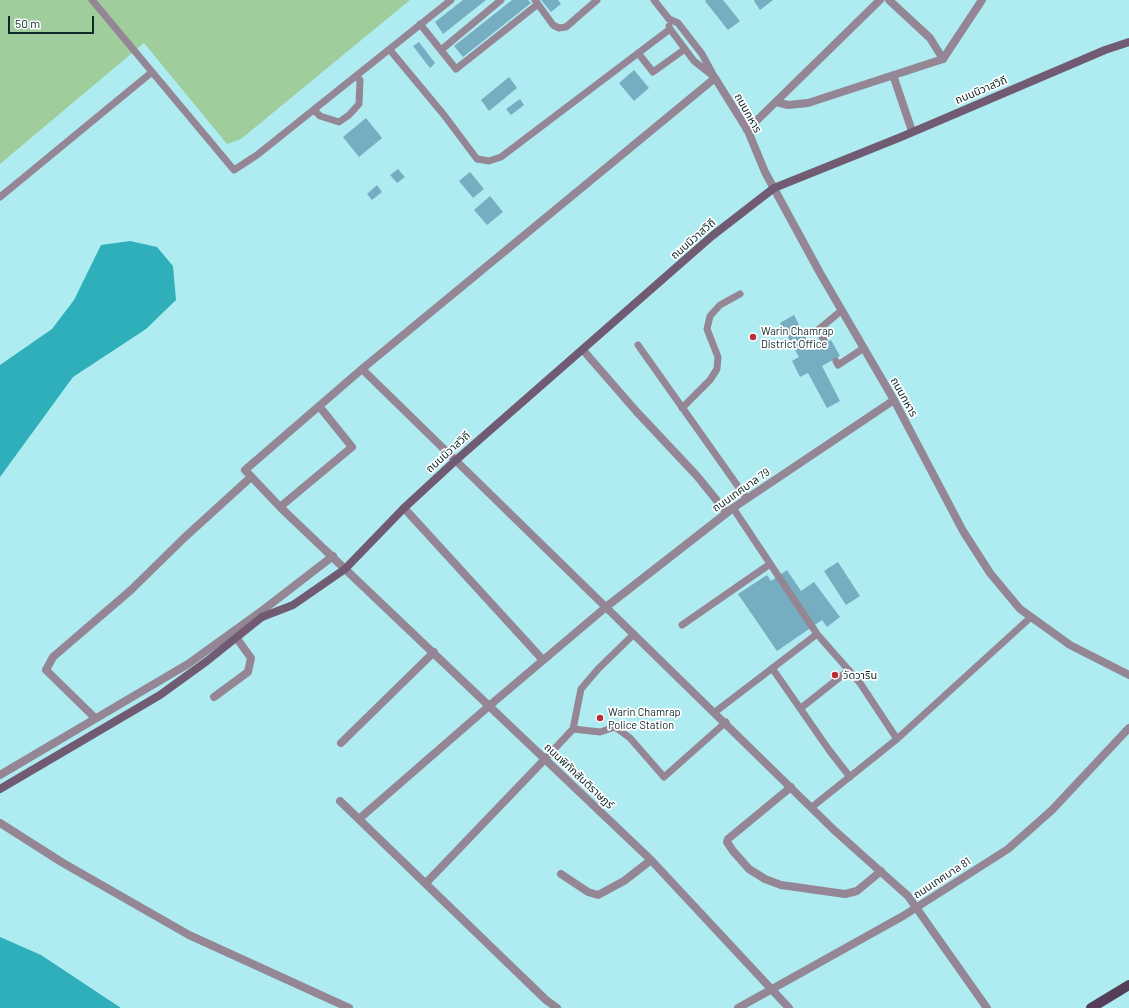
<!DOCTYPE html>
<html>
<head>
<meta charset="utf-8">
<style>
	body { margin:0 }
	#map { position:relative; width:1129px; height:1008px; overflow:hidden; background:#aeecf2; font-family:Barlow,sans-serif }
	canvas { display:block }
	.scale { position:absolute; left:8px; top:16px; width:86px; height:18px; box-sizing:border-box; border:2px solid #0f292b; border-top:0; padding-left:5px; font-size:12px; line-height:14px; white-space:nowrap; color:#0f292b; -webkit-text-stroke:3px #fff; paint-order:stroke }
</style>
</head>
<body>
<div id="map">
<canvas width="1129" height="1008"></canvas>
<div class="scale">50 m</div>
</div>
<script>
const c = document.querySelector('canvas').getContext('2d');
c.lineJoin = 'round';
function fillPath(path, color) {
  c.fillStyle = color;
  c.fill(path, 'evenodd');
}
function poly(rows) {
  const path = new Path2D();
  for (const r of rows) {
    path.moveTo(r[0], r[1]);
    for (let i = 2; i < r.length; i += 2) path.lineTo(r[i], r[i + 1]);
  }
  return path;
}
function strokePath(path, color, width, dash) {
  c.strokeStyle = color;
  c.lineWidth = width;
  c.lineCap = dash ? 'butt' : 'round';
  c.setLineDash(dash || []);
  c.stroke(path);
}
function write(font, color, halo, rows, align = 'center') {
  c.font = font + ' Barlow,"Noto Sans Thai",sans-serif';
  c.lineWidth = 3.5;
  c.setLineDash([]);
  c.textBaseline = 'middle';
  c.strokeStyle = halo;
  c.fillStyle = color;
  for (const [text, x, y, turn = 0] of rows) {
    c.save();
    c.translate(x, y);
    c.rotate((+turn || 0) * Math.PI / 180);
    c.textAlign = isNaN(turn) ? turn : align;
    if (halo) c.strokeText(text, 0, 0);
    c.fillText(text, 0, 0);
    c.restore();
  }
}
const green = poly([
	[0,0,410,0,241,139,227,144,144,43,0,164]
]);
const water = poly([
	[130,241,157,247,173,266,176,300,146,329,73,377,0,477,0,365,52,329,74,300,101,245],
	[0,937,41,955,121,1008,0,1008]
]);
const building = poly([
	[463,0,486,0,443,34,435,22],
	[512,0,528,0,531,3,463,57,454,46],
	[541,0,558,0,561,4,551,12],
	[706,0,723,0,740,21,728,30,705,1],
	[755,0,773,0,760,10,754,1],
	[419,42,435,63,430,68,413,46],
	[634,70,649,88,634,101,619,83],
	[509,77,517,88,489,111,481,100],
	[520,99,524,105,511,115,506,109],
	[366,118,382,138,359,157,343,137],
	[398,169,405,177,397,183,390,175],
	[470,172,484,189,473,198,459,181],
	[377,185,382,192,372,200,367,194],
	[490,196,503,212,487,225,474,210],
	[794,315,812,350,831,340,840,356,822,366,840,401,827,408,808,373,800,377,792,361,799,357,780,323],
	[838,562,860,596,846,605,824,571],
	[787,570,801,591,814,582,840,617,827,627,822,620,777,651,738,594,767,575,771,581]
]);
const service = poly([
	[92,0,234,170,257,155,451,0],
	[535,0,553,25,559,28,566,27,597,0],
	[654,0,669,19,678,23,702,54,715,78],
	[420,24,456,69,538,4],
	[669,26,670,29,694,61,713,76],
	[390,50,444,115,477,159,489,161,501,157,670,29],
	[441,50,501,0],
	[638,53,653,72,685,49],
	[314,110,320,116,339,122,349,115,359,104,360,80,356,76],
	[0,197,152,72],
	[824,340,818,330,842,310],
	[638,345,747,499],
	[836,361,838,365,864,348],
	[682,408,710,380,717,369,718,357,707,329,710,316,720,305,740,294],
	[682,625,770,564],
	[817,634,860,683,897,739,1031,617],
	[772,668,829,750,850,777],
	[801,708,849,670],
	[715,712,817,634,733,508],
	[573,729,600,732,615,727,630,738,664,777,726,722],
	[545,759,573,729,581,689,598,669,634,634],
	[812,807,897,739]
]);
const minor = poly([
	[943,59,982,0],
	[893,75,912,131],
	[776,102,788,105,808,103,943,59,930,38,889,0],
	[747,130,880,0],
	[583,350,636,411,697,476,727,513],
	[362,369,834,830,908,896,987,1008],
	[280,507,352,447,319,406],
	[404,508,543,660],
	[214,697,248,672,251,658,233,633],
	[95,718,46,670,53,657,131,590,184,538,251,477],
	[341,743,434,652],
	[0,775,188,664,263,610,333,556],
	[791,787,728,839,727,842,733,851,749,869,765,879,781,885,845,894,857,891,881,871],
	[340,801,546,1000,557,1008],
	[359,819,489,706,606,607,733,508,894,400],
	[0,823,63,863,189,935,349,1008],
	[561,874,588,892,598,895,624,881,651,860],
	[426,883,545,759],
	[738,1008,903,916,1008,849,1052,810,1129,728],
	[789,1008,651,860,345,569,280,507,245,470,362,369,715,78,748,131,765,172,820,273,894,400,963,531,990,573,1020,609,1070,645,1129,675]
]);
const secondary = poly([
	[262,617,293,605,345,569,404,508,455,461,712,236,774,188,901,137,1105,50,1129,42]
]);
const primary = poly([
	[1091,1008,1129,985]
]);
const secondaryBridge = poly([
	[0,789,160,695,207,661,262,617]
]);
const markers = [
	[753,337,4,"#bd2d35"],
	[835,675,4,"#bd2d35"],
	[600,718,4,"#bd2d35"]
];
const streetNames = [
	["ถนนนิวาสวิถี",981,90,-23],
	["ถนนทหาร",748,113,61],
	["ถนนนิวาสวิถี",693,239,-41],
	["ถนนทหาร",904,397,61],
	["ถนนนิวาสวิถี",448,452,-42],
	["ถนนเทศบาล 79",741,490,-35],
	["ถนนพิทักสันติราษฎร์",579,776,43],
	["ถนนเทศบาล 81",942,878,-33]
];
const poiNames = [
	["Warin Chamrap",761,331],
	["District Office",761,344],
	["วัดวาริน",843,675],
	["Warin Chamrap",608,712],
	["Police Station",608,725]
];
fillPath(green, '#a0cd9c');
fillPath(water, '#2fafb9');
fillPath(building, '#77adc1');
strokePath(service, '#948695', 7);
strokePath(minor, '#948695', 8);
strokePath(secondary, '#705b72', 8);
strokePath(primary, '#563e59', 10);
strokePath(secondaryBridge, '#705b72', 8);
for (const [x, y, r, color] of markers) {
  const dot = new Path2D();
  dot.arc(x, y, r, 0, 2 * Math.PI);
  c.fillStyle = color;
  c.fill(dot);
  strokePath(dot, '#fff', 1.5);
}
write('11px', '#0f292b', '#fff', streetNames);
write('11px', '#0f292b', '#fff', poiNames, 'left');
</script>
</body>
</html>
